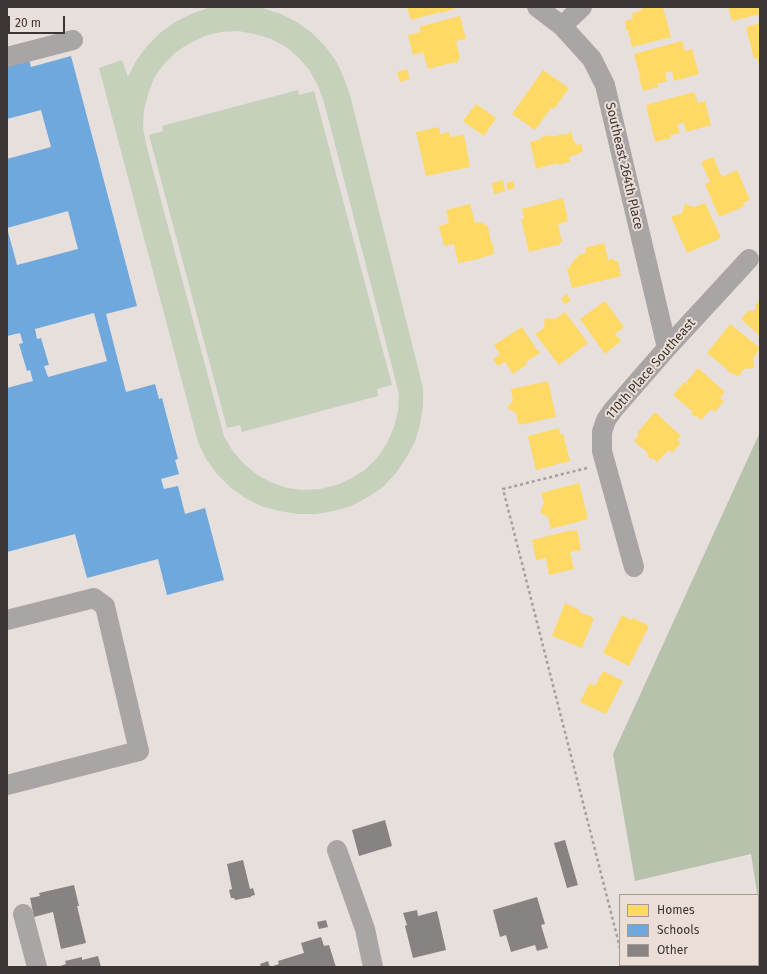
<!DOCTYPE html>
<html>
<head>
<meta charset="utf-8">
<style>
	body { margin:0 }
	#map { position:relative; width:767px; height:974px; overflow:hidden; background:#e6dfdc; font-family:"Fira Sans",sans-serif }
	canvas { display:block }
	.frame { position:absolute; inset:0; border:8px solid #3b3633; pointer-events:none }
	.legend { position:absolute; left:619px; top:894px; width:140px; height:72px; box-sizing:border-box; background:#ebded7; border:1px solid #a59b95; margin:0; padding:5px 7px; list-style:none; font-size:12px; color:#3b3633 }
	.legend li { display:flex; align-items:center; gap:8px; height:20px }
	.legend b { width:20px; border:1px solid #a59b95 }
	.scale { position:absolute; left:8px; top:16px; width:57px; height:18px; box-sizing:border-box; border:2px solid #3b3633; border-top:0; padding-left:5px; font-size:12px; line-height:14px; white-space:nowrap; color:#3b3633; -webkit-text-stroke:3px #ebded7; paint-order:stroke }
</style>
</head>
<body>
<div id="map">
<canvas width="767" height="974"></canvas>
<div class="frame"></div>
<ul class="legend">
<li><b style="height:11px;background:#ffd966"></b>Homes</li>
<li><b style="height:11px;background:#6fa8dc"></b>Schools</li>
<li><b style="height:11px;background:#878383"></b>Other</li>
</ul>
<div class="scale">20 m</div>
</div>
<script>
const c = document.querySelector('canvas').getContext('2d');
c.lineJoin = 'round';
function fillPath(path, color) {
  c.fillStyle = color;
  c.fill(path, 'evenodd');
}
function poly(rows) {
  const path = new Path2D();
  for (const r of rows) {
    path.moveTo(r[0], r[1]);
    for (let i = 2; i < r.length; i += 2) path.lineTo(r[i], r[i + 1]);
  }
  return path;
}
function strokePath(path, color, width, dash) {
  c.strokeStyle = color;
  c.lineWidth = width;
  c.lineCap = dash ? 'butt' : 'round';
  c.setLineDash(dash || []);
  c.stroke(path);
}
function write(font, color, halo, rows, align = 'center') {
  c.font = font + ' "Fira Sans",sans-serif';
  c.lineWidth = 4;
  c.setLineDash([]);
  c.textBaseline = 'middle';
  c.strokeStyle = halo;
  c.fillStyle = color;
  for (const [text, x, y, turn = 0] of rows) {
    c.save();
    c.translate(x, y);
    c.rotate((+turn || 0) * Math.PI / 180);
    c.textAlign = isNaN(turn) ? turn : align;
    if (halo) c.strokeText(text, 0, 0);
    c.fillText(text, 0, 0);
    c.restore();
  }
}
const green = poly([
	[217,7,256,7,263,8,281,14,297,22,312,33,325,46,336,61,344,78,350,95,423,388,423,406,420,424,415,442,406,458,396,473,383,487,368,497,351,506,334,511,316,514,297,514,279,511,261,506,245,498,230,487,217,474,206,459,198,442,99,68,122,60,128,77,136,61,147,46,160,33,175,22,191,14,208,8],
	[238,31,255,34,271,39,286,47,299,58,310,71,318,86,324,102,399,394,398,411,394,427,387,443,378,457,366,469,352,478,337,485,320,489,303,490,287,488,270,482,256,474,243,463,232,450,224,436,146,144,143,127,144,110,148,94,154,78,164,64,176,52,190,43,205,36,221,32],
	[298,90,299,95,314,91,392,385,377,389,378,396,242,432,240,425,227,428,149,135,163,131,162,126]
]);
const forest = poly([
	[760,432,760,912,751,854,635,881,613,754]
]);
const homes = poly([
	[407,7,454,7,454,9,440,13,440,12,411,20],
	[641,7,663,7,671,37,632,47,628,30,626,30,625,23,626,23,625,21,633,19,632,14,642,10],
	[728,7,760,7,760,14,732,21],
	[460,16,466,39,456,41,460,59,457,60,458,63,455,63,455,62,428,69,423,52,413,55,408,35,421,32,419,27],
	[760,23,760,67,757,58,754,59,746,27],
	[682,41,685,51,692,49,699,74,674,81,672,71,665,73,667,81,657,84,658,87,643,91,639,77,642,76,642,75,640,76,634,54],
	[407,69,410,79,400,82,397,72],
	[543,70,569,88,554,109,551,108,535,130,512,114],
	[694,92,698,103,705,101,711,125,686,132,684,123,677,124,680,133,670,135,671,138,655,142,646,105],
	[476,104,496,118,484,136,463,121],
	[439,127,440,134,449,132,450,137,464,135,470,167,426,176,416,132],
	[571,132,574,142,575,142,576,145,581,144,583,152,578,153,579,154,569,157,570,162,557,165,557,163,536,169,530,142,541,139,541,137,550,135,551,137,564,134,564,135,568,134,568,133],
	[713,157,722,177,737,170,750,200,743,203,745,206,719,217,705,184,710,182,701,162],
	[503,180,505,191,494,194,492,183],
	[513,181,515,188,508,190,506,183],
	[563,198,568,221,558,224,562,242,559,243,560,245,557,246,557,245,529,252,521,219,524,219,522,209],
	[705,203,721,238,687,253,671,217,682,213,685,204,694,207],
	[470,204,475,223,480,222,488,226,491,243,492,242,494,249,493,251,494,254,474,260,458,263,454,244,444,246,439,226,449,223,446,210],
	[604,243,608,260,612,259,618,262,621,276,572,288,567,268,571,267,570,265,580,254,586,253,585,248],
	[566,294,571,300,565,304,561,299],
	[760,299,760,336,741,319,749,310,752,312,756,308,755,306],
	[605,301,624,327,615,334,621,341,605,354,580,319],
	[565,312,588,343,559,365,535,334,544,328,545,318,555,319],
	[730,324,760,348,753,358,754,368,744,369,738,377,733,373,732,374,727,371,728,370,707,353],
	[522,327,537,350,538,349,540,353,526,362,527,364,513,374,505,362,498,366,493,359,500,354,494,345],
	[698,368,725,392,720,398,724,401,715,412,711,409,701,420,696,416,695,417,691,414,693,412,673,395,684,382,687,385,688,384,686,382],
	[548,381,556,417,519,425,516,413,507,408,513,400,511,389],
	[655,412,681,436,677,440,681,443,672,453,669,450,657,462,653,458,651,459,647,456,649,454,634,441,639,435,637,433],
	[559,428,560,434,563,434,570,461,536,470,528,436],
	[579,483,588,519,551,529,548,517,540,512,544,503,541,493],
	[572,530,572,531,577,530,581,550,570,552,574,569,549,575,546,558,536,560,532,540],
	[565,603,580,610,579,612,594,618,582,648,552,636],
	[622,615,631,620,633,618,649,626,629,666,603,653],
	[603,671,623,681,606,714,580,702,590,683,595,686]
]);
const schools = poly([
	[28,55,31,67,71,56,137,306,106,314,126,392,155,384,159,399,162,398,178,459,175,460,179,474,161,479,164,489,178,486,185,514,205,508,224,580,167,595,158,559,87,578,75,534,7,552,7,388,33,381,30,370,27,371,19,344,23,343,20,333,7,336,7,228,17,265,78,249,68,211,7,228,7,159,51,147,41,110,7,119,7,61],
	[94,313,107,361,48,377,44,366,49,365,41,338,37,339,35,329]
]);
const building = poly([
	[385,820,392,846,359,856,352,830],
	[565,840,578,885,567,888,554,843],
	[243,860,250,889,253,888,255,895,251,896,251,897,235,900,234,898,231,898,229,890,232,889,227,864],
	[74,885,79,906,77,906,86,943,61,949,53,912,34,917,30,898,40,896,39,893],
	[537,897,545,924,541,925,548,948,537,951,535,945,511,952,506,935,500,937,493,910],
	[417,910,418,916,437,911,446,950,413,958,405,926,407,925,403,913],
	[326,920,328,927,319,929,317,922],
	[321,937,324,946,329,945,336,967,261,967,260,964,268,961,270,967,279,964,278,961,304,953,301,943],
	[98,956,101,967,58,967,66,964,65,961,82,957,82,960],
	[648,965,683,965,683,967,648,967]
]);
const path = poly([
	[587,468,503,489,620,948],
	[624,965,625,967]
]);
const minor = poly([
	[537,7,562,26,592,59,605,85,667,348],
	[562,26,582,7],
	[7,57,73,40],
	[634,567,602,451,602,432,606,420,613,410,667,348,749,259],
	[7,620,94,598,105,606,139,751,7,785],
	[337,850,365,929,373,967],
	[23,914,37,967]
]);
const streetNames = [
	["Southeast 264th Place",624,166,77],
	["110th Place Southeast",651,369,-49]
];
fillPath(green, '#c6d1bc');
fillPath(forest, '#b7c2ac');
fillPath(homes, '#ffd966');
fillPath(schools, '#6fa8dc');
fillPath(building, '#878383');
strokePath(path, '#a4a09f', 2.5, [3, 3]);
strokePath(minor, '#a8a5a4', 20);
write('13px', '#3b3633', '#ebded7', streetNames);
</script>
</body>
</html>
